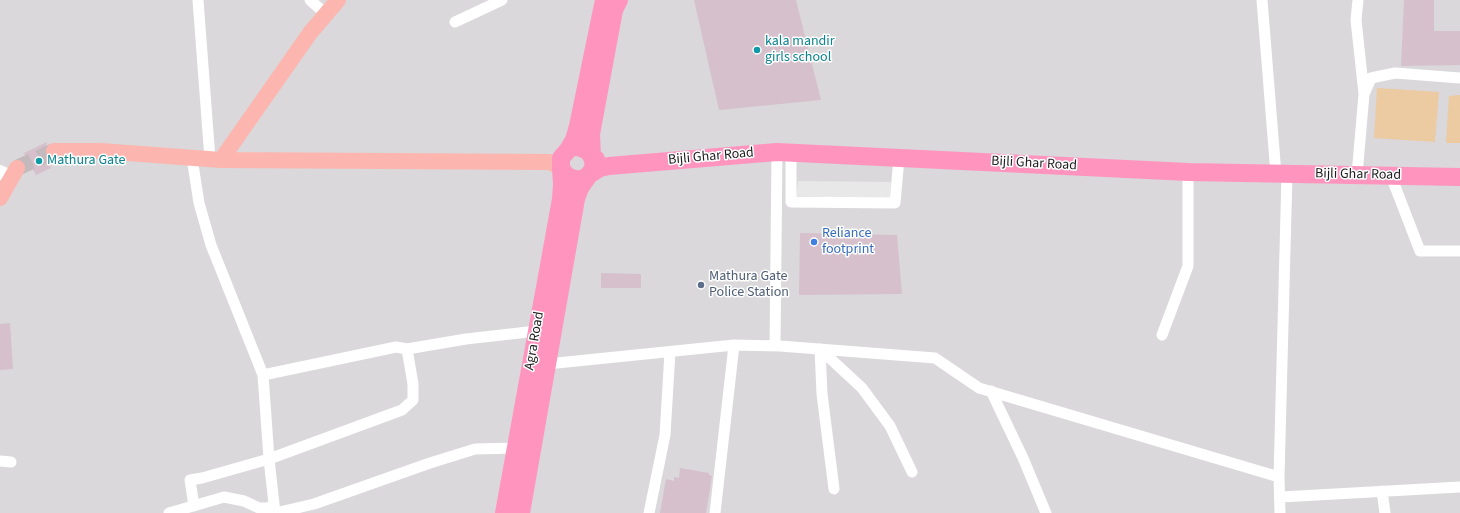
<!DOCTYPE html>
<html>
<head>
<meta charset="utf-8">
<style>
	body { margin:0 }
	canvas { display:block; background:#eee0e4 }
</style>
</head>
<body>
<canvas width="1460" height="513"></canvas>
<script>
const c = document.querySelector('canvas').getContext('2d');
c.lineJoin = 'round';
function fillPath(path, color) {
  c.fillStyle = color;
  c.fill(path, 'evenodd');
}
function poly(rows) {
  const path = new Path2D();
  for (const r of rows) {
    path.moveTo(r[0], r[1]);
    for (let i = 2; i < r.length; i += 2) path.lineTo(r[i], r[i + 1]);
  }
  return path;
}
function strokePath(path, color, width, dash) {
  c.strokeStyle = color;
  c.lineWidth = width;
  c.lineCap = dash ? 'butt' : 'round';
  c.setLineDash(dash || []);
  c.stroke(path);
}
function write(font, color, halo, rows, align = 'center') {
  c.font = font + ' "Source Sans 3",sans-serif';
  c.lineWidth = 3;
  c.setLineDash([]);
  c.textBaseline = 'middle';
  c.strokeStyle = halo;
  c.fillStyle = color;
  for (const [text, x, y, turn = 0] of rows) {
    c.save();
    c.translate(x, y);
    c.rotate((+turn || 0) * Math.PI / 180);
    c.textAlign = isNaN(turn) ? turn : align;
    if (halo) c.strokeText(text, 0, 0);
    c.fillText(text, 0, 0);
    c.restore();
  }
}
const residential = poly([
	[0,0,1460,0,1460,513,0,513]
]);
const grass = poly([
	[1377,88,1439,92,1435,142,1374,138],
	[1460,95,1460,143,1446,143,1449,96]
]);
const parking = poly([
	[798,181,891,182,890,199,796,196]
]);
const building = poly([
	[694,0,796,0,821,100,719,110],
	[1404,0,1434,0,1434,31,1460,31,1460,65,1401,66],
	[47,142,45,151,46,156,49,159,51,168,36,175,24,153],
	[800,233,897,235,902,294,799,295],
	[601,273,641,274,641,288,601,288],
	[10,323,13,369,0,370,0,324],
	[680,468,709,473,709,475,712,476,706,513,660,513,666,479,674,481,674,477,679,478]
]);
const secondaryTunnel = poly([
	[17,168,54,151]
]);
const minor = poly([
	[198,0,210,159],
	[310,0,326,14],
	[1262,0,1276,174],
	[455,22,502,0],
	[1364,94,1371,78,1395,73,1460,78],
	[791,152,791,202,895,203,899,158],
	[192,158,199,203,211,245,263,375],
	[1357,175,1364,94,1356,20,1358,0],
	[1391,176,1420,251,1460,251],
	[1162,335,1188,266,1188,172],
	[775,346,777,152],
	[547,364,734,345],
	[991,391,1023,458,1046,513],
	[0,461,11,462],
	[834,489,822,394,820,349,862,388,890,426,912,472],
	[1382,491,1385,513],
	[1281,497,1460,487],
	[194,506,190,480,202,478,269,459,402,410,413,400,413,384,407,349],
	[169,513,224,497,244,501,259,508,266,508,274,506],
	[275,513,269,459,263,375,396,347,407,349,466,339,537,331],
	[275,513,314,504,430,463,475,449,516,448],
	[649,513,665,435,670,352],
	[715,513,734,345,780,346,935,358,979,388,1279,477],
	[1280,513,1279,477,1287,174]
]);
const tertiary = poly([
	[0,172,11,177]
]);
const secondary = poly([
	[54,151,101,151,221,160,549,162,556,165,561,169],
	[221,160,310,33,338,0],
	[0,198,17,168]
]);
const primary = poly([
	[568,150,574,140,578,126,604,0],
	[596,159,592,157,591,134,614,10,619,0],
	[504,513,561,199,562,184,561,169],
	[521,513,576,199,580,188,589,175,592,170,594,165,592,157,588,151,578,147,573,147,568,150,561,158,561,169,568,177,579,180,584,178,589,175,600,168,609,166,777,152,1188,172,1460,177]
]);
const markers = [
	[757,50,4,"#0f9aa8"],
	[39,161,4,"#0f9aa8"],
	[814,242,4,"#3f7fe0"],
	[701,285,4,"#5c6f8a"]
];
const cultureNames = [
	["kala mandir",765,42],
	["girls school",765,58],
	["Mathura Gate",47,161]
];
const streetNames = [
	["Bijli Ghar Road",711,157,-5],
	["Bijli Ghar Road",1034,164,3],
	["Bijli Ghar Road",1358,175,1],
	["Agra Road",535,341,-80]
];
const shopNames = [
	["Reliance",822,234],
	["footprint",822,250]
];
const serviceNames = [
	["Mathura Gate",709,277],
	["Police Station",709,293]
];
fillPath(residential, '#dad8da');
fillPath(grass, '#eccaa2');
fillPath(parking, '#e8e8e8');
fillPath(building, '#d5c0cb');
strokePath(secondaryTunnel, '#c4b9bc', 16, [16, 8]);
strokePath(minor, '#fff', 11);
strokePath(tertiary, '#fff', 14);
strokePath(secondary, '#fdb5af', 16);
strokePath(primary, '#ff94bf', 18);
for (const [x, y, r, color] of markers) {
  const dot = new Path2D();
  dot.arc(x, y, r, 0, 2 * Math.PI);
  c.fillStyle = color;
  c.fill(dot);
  strokePath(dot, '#fff', 1.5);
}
write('14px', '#0d838f', '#fff', cultureNames, 'left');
write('14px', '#1c1c1c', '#fff', streetNames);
write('14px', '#366cbe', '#fff', shopNames, 'left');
write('14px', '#4e5e75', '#fff', serviceNames, 'left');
</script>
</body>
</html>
